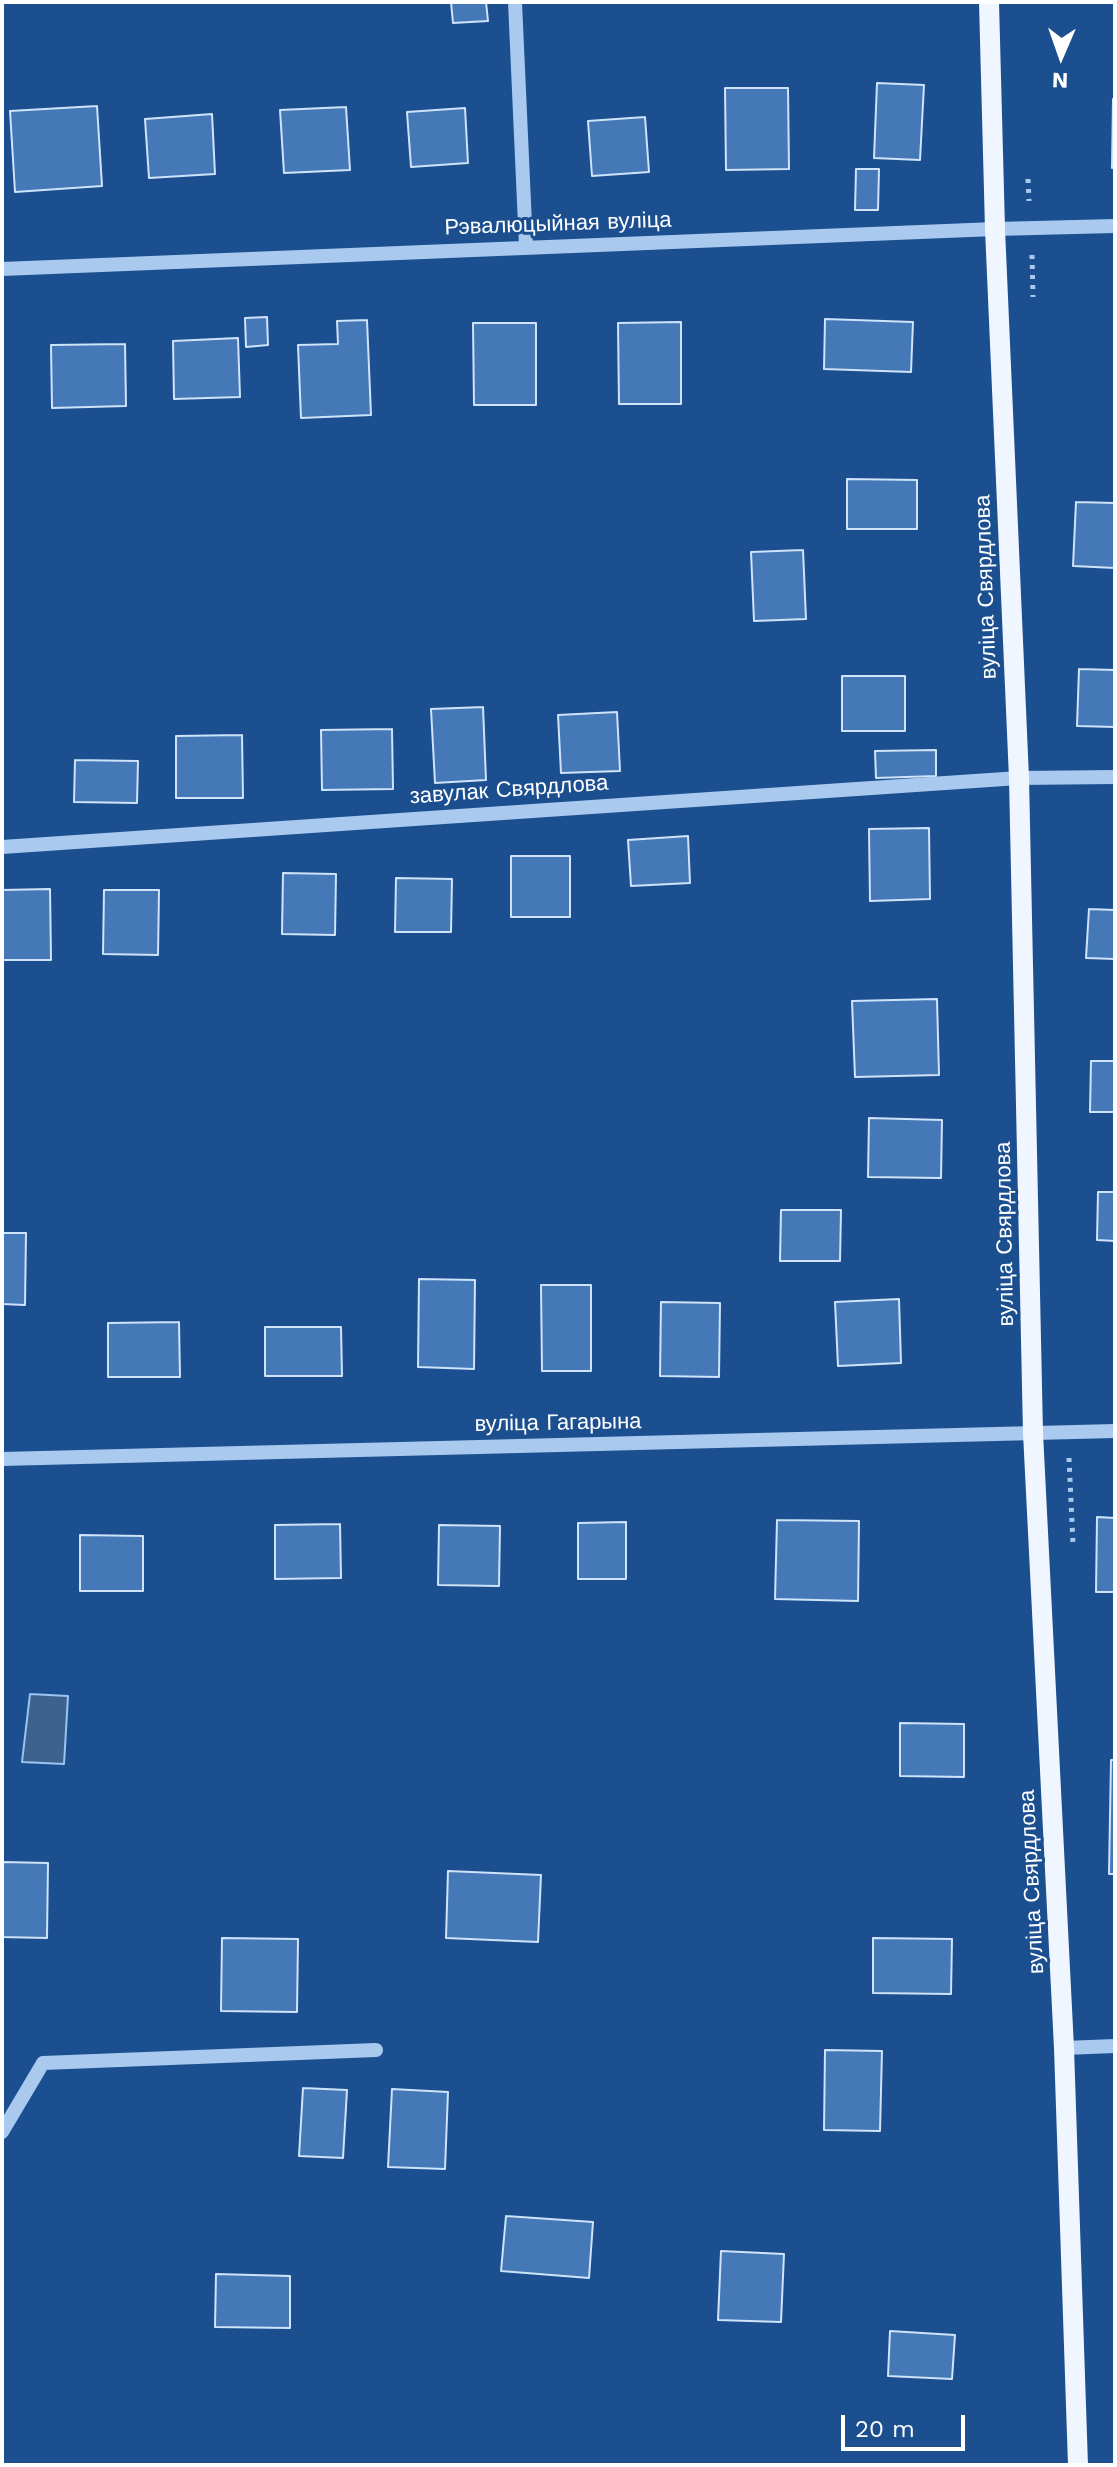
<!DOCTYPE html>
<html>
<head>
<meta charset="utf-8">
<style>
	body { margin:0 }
	#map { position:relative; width:1117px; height:2467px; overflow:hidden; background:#1b4f8f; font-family:"Work Sans",sans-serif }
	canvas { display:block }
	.frame { position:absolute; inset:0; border:4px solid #fff; pointer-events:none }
	.north { position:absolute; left:1021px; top:16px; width:80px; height:80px; -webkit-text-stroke:6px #1b4f8f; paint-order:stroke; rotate:182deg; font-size:22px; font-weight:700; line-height:32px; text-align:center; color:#fff }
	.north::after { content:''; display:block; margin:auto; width:28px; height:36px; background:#fff; clip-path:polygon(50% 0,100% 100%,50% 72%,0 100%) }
	.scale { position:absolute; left:841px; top:2415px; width:124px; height:36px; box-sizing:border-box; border:4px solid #fff; border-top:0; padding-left:10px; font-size:24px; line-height:28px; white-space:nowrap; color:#fff; -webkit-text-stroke:6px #1b4f8f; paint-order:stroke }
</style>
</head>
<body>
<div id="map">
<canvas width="1117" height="2467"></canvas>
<div class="frame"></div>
<div class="north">N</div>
<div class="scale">20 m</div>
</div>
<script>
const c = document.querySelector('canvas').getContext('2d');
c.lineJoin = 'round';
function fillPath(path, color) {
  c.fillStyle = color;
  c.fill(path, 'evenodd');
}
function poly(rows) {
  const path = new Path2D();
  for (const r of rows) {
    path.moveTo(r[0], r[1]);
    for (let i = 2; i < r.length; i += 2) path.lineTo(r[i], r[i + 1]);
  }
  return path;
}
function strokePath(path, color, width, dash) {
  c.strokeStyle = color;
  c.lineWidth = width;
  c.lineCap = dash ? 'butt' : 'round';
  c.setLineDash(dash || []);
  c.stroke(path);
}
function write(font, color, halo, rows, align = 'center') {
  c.font = font + ' "Work Sans",sans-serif';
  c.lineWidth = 6;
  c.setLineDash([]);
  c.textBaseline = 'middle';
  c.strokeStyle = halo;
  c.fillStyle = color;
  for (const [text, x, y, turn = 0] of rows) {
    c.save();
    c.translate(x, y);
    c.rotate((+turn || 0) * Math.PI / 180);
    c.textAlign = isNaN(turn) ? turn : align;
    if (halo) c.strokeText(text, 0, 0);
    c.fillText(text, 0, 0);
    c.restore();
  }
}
const water = poly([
	[30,1694,68,1696,64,1764,22,1762,30,1694]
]);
const building = poly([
	[451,2,486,2,488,21,453,23,451,2],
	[877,83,924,85,920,160,874,158,877,83],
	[725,88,788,88,789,169,726,170,725,88],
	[1113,99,1115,99,1115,168,1112,168,1113,99],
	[97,106,102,186,15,192,10,111,97,106],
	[346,107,350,170,284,173,280,110,346,107],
	[465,108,468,163,411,167,407,112,465,108],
	[212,114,215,174,149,178,145,119,212,114],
	[645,117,649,172,592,176,588,121,645,117],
	[856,169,879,169,878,210,855,210,856,169],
	[267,317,268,345,246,347,245,318,267,317],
	[825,319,913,322,911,372,824,369,825,319],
	[367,320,371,415,301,418,298,345,338,344,337,321,367,320],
	[681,322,681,404,619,404,618,323,681,322],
	[473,323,536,323,536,405,474,405,473,323],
	[238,338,240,397,174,399,173,341,238,338],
	[125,344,126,406,52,408,51,345,125,344],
	[847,479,917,480,917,529,847,529,847,479],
	[1076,502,1115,503,1115,568,1073,566,1076,502],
	[803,550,806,619,754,621,751,552,803,550],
	[1079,669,1115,670,1115,727,1077,726,1079,669],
	[842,676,905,676,905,731,842,731,842,676],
	[483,707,486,780,435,783,431,709,483,707],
	[617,712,620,771,561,773,558,715,617,712],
	[392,729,393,789,322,790,321,730,392,729],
	[242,735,243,798,176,798,176,736,242,735],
	[936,750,936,776,876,778,875,751,936,750],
	[75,760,138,761,137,803,74,802,75,760],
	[929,828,930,899,870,901,869,829,929,828],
	[688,836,690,883,631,886,628,840,688,836],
	[511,856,570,856,570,917,511,917,511,856],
	[283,873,336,874,335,935,282,934,283,873],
	[396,878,452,879,451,932,395,932,396,878],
	[50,889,51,960,2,960,2,890,50,889],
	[104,890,159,890,158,955,103,954,104,890],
	[1089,909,1115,910,1115,959,1086,958,1089,909],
	[937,999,939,1075,855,1077,852,1001,937,999],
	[1091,1061,1115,1061,1115,1112,1090,1112,1091,1061],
	[869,1118,942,1120,941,1178,868,1177,869,1118],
	[1098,1192,1115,1192,1115,1241,1097,1240,1098,1192],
	[781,1210,841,1210,840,1261,780,1261,781,1210],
	[2,1233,26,1233,25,1305,2,1304,2,1233],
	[419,1279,475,1280,474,1369,418,1367,419,1279],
	[541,1285,591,1285,591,1371,542,1371,541,1285],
	[899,1299,901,1363,838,1366,835,1302,899,1299],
	[661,1302,720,1303,719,1377,660,1376,661,1302],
	[179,1322,180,1377,108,1377,108,1323,179,1322],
	[265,1327,341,1327,342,1376,265,1376,265,1327],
	[1097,1517,1115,1518,1115,1592,1096,1592,1097,1517],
	[777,1520,859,1521,858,1601,775,1599,777,1520],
	[626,1522,626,1579,578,1579,578,1523,626,1522],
	[340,1524,341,1578,275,1579,275,1525,340,1524],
	[439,1525,500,1526,499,1586,438,1585,439,1525],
	[80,1535,143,1536,143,1591,80,1591,80,1535],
	[900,1723,964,1724,964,1777,900,1776,900,1723],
	[1111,1760,1115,1760,1115,1874,1109,1874,1111,1760],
	[2,1862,48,1863,47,1938,2,1937,2,1862],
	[448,1871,541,1875,538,1942,446,1938,448,1871],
	[222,1938,298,1939,297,2012,221,2011,222,1938],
	[873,1938,952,1939,951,1994,873,1993,873,1938],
	[825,2050,882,2051,880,2131,824,2130,825,2050],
	[303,2088,347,2090,343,2158,299,2156,303,2088],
	[392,2089,448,2092,445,2169,388,2167,392,2089],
	[506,2216,593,2222,589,2278,501,2271,506,2216],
	[721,2251,784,2254,781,2322,718,2320,721,2251],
	[216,2274,290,2276,290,2328,215,2327,216,2274],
	[890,2331,955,2335,952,2379,888,2376,890,2331]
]);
const path = poly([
	[1028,179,1029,201],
	[1032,255,1033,297],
	[1069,1458,1073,1544]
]);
const minor = poly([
	[515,2,526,247],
	[2,269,995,229,1115,226],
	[2,847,1019,778,1115,777],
	[2,1459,1115,1431],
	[1064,2048,1115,2046],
	[2,2132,43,2063,376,2050]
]);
const major = poly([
	[989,2,995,229,1019,778,1033,1433,1064,2048,1078,2465]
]);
const streetNames = [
	["Рэвалюцыйная вуліца",558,224,-2],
	["вуліца Свярдлова",986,587,-92],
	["завулак Свярдлова",509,790,-4],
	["вуліца Свярдлова",1005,1234,-91],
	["вуліца Гагарына",558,1423,-1],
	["вуліца Свярдлова",1032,1882,-93]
];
fillPath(water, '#3c6290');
strokePath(water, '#9cc4f0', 2);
fillPath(building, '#4478b7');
strokePath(building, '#cfe3fa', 2);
strokePath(path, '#a9c9ee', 5, [4, 6]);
strokePath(minor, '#a9c9ee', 14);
strokePath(major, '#f0f6ff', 20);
write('22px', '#fff', '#1b4f8f', streetNames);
</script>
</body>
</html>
